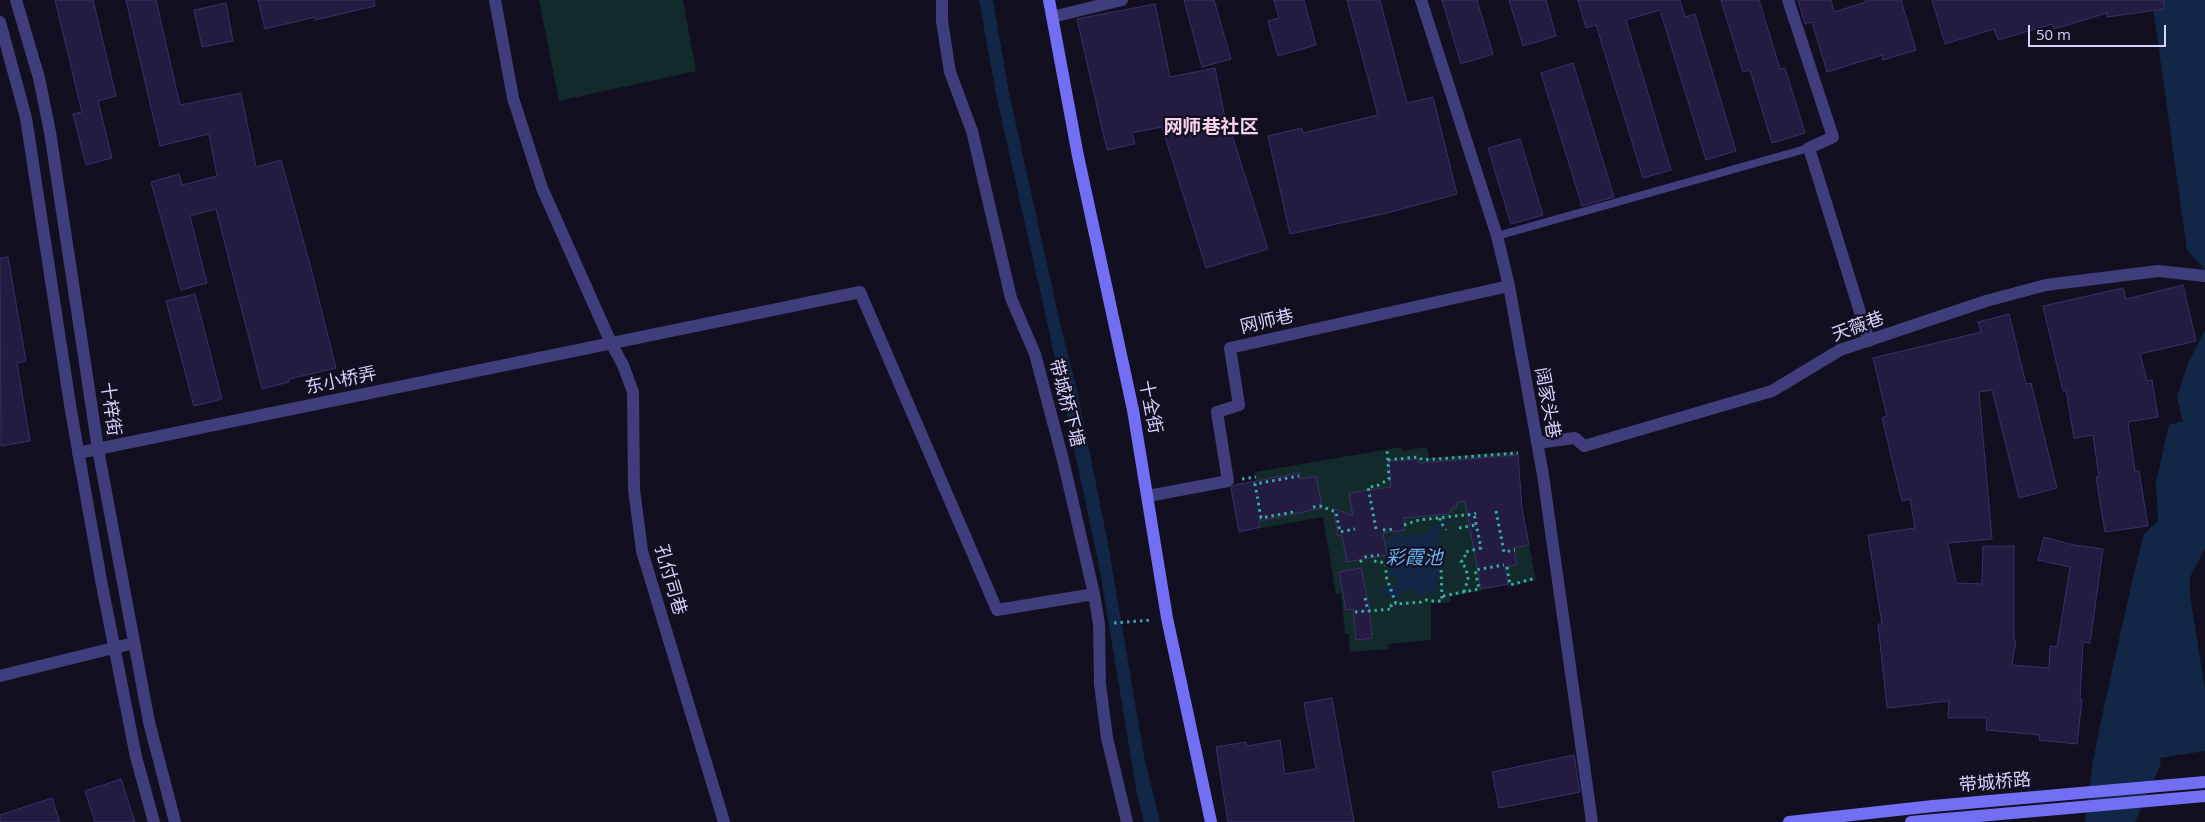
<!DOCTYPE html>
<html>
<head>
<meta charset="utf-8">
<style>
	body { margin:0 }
	#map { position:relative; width:2205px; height:822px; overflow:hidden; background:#120f20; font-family:"Open Sans",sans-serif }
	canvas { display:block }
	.scale { position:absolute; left:2028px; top:25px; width:138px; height:22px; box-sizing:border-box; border:2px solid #d6d1fc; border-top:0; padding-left:6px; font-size:15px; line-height:18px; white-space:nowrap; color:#d6d1fc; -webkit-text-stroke:4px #120f20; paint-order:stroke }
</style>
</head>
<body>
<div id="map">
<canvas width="2205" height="822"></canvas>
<div class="scale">50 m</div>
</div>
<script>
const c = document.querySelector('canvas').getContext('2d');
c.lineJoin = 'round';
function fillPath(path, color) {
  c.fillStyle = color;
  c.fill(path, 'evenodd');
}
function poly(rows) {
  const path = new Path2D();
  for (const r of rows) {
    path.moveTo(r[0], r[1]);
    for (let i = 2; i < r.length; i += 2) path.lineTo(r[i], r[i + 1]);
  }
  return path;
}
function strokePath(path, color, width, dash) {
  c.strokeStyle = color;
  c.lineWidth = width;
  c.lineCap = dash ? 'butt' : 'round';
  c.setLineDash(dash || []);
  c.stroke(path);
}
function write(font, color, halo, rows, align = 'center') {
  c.font = font + ' "Open Sans","Noto Sans SC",sans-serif';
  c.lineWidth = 4.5;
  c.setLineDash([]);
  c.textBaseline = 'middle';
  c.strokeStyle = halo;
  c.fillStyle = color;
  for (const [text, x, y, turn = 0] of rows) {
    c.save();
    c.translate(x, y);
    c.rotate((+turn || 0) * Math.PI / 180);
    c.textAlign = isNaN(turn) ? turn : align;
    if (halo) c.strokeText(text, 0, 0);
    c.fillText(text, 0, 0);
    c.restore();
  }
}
const green = poly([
	[539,0,683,0,696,71,559,101],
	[1401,447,1402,451,1427,447,1429,458,1518,451,1522,508,1536,580,1508,587,1507,584,1481,589,1481,591,1451,596,1450,602,1431,604,1431,640,1388,644,1389,649,1350,652,1349,634,1345,634,1341,593,1336,594,1323,517,1239,532,1230,486,1256,481,1255,472]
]);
const water = poly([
	[979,0,993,0,1009,93,1062,332,1077,389,1108,544,1144,756,1160,822,1144,822,1137,794,1100,571,1050,335,996,94],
	[2152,0,2205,0,2205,270,2187,250],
	[2205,330,2205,548,2190,577,2190,596,2205,688,2205,751,2160,758,2161,764,2135,822,2085,822,2093,761,2105,702,2132,582,2144,534,2158,521,2156,482,2169,425,2183,421,2177,397,2188,363],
	[1458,520,1463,521,1449,523,1438,530,1440,555,1438,560,1440,570,1437,589,1438,595,1435,597,1429,590,1421,597,1417,597,1415,589,1404,590,1398,599,1386,595,1383,597,1380,595,1381,591,1388,583,1392,583,1396,585,1398,580,1389,575,1390,553,1386,537,1395,536,1398,531,1405,537,1426,534,1431,530,1431,526,1443,521]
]);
const building = poly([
	[55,0,93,0,116,96,98,101,112,158,86,165,73,114,82,112,55,0],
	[126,0,156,0,180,105,241,93,256,167,281,160,309,261,336,368,289,379,289,382,262,389,216,209,190,216,207,283,181,290,151,182,179,174,182,185,217,176,209,134,160,146,126,0],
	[258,0,374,0,375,6,315,20,315,17,265,29,258,0],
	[1184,0,1214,0,1231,59,1202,67,1184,0],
	[1274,0,1304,0,1316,45,1278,56,1268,21,1279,18,1274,0],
	[1347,0,1380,0,1407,103,1433,97,1457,194,1387,213,1290,234,1268,136,1302,128,1303,133,1378,115,1347,0],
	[1442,0,1477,0,1493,54,1461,64,1442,0],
	[1509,0,1546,0,1556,36,1523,46,1509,0],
	[1578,0,1680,0,1685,17,1695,14,1736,151,1706,160,1660,10,1626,20,1671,170,1643,178,1596,25,1586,28,1578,0],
	[1721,0,1759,0,1780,69,1785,68,1805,133,1772,143,1750,70,1743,72,1721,0],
	[1798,0,1831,0,1834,12,1866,2,1865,0,1901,0,1916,50,1883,60,1882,55,1827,72,1812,22,1805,24,1798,0],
	[1932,0,2164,0,2164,9,2107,17,2107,13,2054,29,2052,24,1998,40,1994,29,1945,44,1932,0],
	[226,3,233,41,202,47,194,10,226,3],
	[1155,4,1170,77,1215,68,1226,123,1228,122,1268,249,1206,268,1162,127,1132,133,1135,144,1107,150,1077,19,1155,4],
	[1573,63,1614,197,1582,206,1541,73,1573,63],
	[1520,139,1543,215,1511,224,1488,148,1520,139],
	[8,257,26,361,17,363,30,441,1,446,0,258,8,257],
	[2183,285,2196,341,2140,354,2147,381,2152,380,2158,417,2128,422,2135,471,2139,471,2148,526,2105,532,2096,477,2099,477,2093,435,2074,438,2066,390,2063,391,2043,306,2123,288,2126,299,2183,285],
	[195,294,222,399,194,406,166,301,195,294],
	[2009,314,2026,384,2031,383,2057,488,2019,498,1992,390,1979,392,1992,539,1948,543,1956,583,1982,584,1983,546,2014,546,2014,640,2016,640,2012,665,2049,668,2050,646,2057,647,2070,567,2038,560,2044,537,2074,545,2103,549,2090,643,2083,642,2080,699,2082,699,2077,744,2039,740,2040,735,1986,730,1987,718,1948,718,1949,701,1887,708,1878,624,1882,624,1868,535,1915,528,1910,499,1902,501,1882,418,1887,416,1873,358,1981,332,1978,322,2009,314],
	[1518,455,1522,508,1529,545,1514,548,1517,565,1505,567,1508,584,1481,589,1465,501,1457,502,1456,508,1453,507,1449,514,1404,518,1405,530,1383,533,1387,555,1347,562,1342,535,1338,536,1333,508,1353,516,1349,493,1391,487,1389,461,1419,459,1419,463,1518,455],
	[1299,473,1300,479,1316,476,1322,508,1259,521,1260,527,1239,532,1231,488,1235,485,1299,473],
	[1361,568,1370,611,1372,638,1356,640,1353,609,1346,610,1339,572,1361,568],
	[1332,698,1354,822,1228,822,1216,747,1246,742,1247,746,1280,740,1285,774,1316,769,1304,703,1332,698],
	[1574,755,1580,792,1499,808,1492,772,1574,755],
	[121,779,135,822,95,822,85,791,121,779],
	[52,798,60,822,0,822,0,815,52,798]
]);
const path = poly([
	[1388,460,1418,457,1423,460,1518,453],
	[1242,479,1256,477],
	[1313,507,1320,506,1336,512,1340,532,1355,529],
	[1496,511,1504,552,1515,550],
	[1293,512,1261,518,1255,484,1299,476],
	[1440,518,1440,521,1446,530],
	[1404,525,1419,520,1474,514,1476,513],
	[1459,528,1476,525],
	[1376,529,1368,487,1377,486,1389,479,1387,450],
	[1383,530,1394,529],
	[1374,561,1386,563,1386,576,1396,604,1421,602,1426,600,1429,601,1442,601,1441,568],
	[1360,562,1365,557,1379,555],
	[1507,567,1510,585,1536,578],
	[1464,592,1468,579,1466,568,1461,562,1465,558,1465,552,1481,548,1474,514],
	[1443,596,1479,589,1475,570,1504,565],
	[1365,598,1368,611],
	[1355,612,1392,609,1391,605,1396,604],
	[1114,623,1153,620]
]);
const service = poly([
	[1497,236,1809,148]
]);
const minor = poly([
	[495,0,513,98,542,188,611,343,623,365,633,392,634,489,642,551,724,822],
	[942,0,942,21,950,72,972,131,1011,298,1035,354,1063,460,1094,594,1099,624,1100,684,1107,738,1127,822],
	[1421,0,1497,236,1509,286,1543,475,1592,822],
	[1788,0,1833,137,1809,148,1869,341],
	[1052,17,1122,0],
	[1537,443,1575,438,1584,446,1772,391,1840,350,1986,301,2046,285,2158,271,2205,276],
	[78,453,860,292,997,610,1094,594],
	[1148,496,1228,481,1217,412,1239,405,1230,348,1509,286],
	[0,676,134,643]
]);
const tertiary = poly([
	[16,0,39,78,50,132,98,449,149,722,175,822],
	[0,22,26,118,71,411,101,580,136,757,154,822]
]);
const secondary = poly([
	[1049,0,1078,156,1133,410,1167,618,1211,822],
	[1789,822,1933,806,2205,782],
	[1911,822,2205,796]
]);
const streetNames = [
	["网师巷",1267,322,-13],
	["天薇巷",1858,327,-20],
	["东小桥弄",341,381,-12],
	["带城桥下塘",1066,403,75],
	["阔家头巷",1547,403,80],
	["十全街",1150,407,79],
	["十梓街",110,409,82],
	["孔付司巷",670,580,74],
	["带城桥路",1995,783,-5]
];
const neighbourhoodNames = [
	["网师巷社区",1211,128]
];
const waterNames = [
	["彩霞池",1414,559]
];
fillPath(green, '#122a29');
fillPath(water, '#122746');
fillPath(building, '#231c40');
strokePath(building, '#3b306a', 1);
strokePath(path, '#36aba4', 3, [2.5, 4]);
strokePath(service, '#3f3d7c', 8);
strokePath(minor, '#3f3d7c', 12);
strokePath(tertiary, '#3f3d7c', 12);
strokePath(secondary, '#726ff5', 12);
write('18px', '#d6d1fc', '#120f20', streetNames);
write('bold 19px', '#fcd3ed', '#120f20', neighbourhoodNames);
write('italic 19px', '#66b3f5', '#120f20', waterNames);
</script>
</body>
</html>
